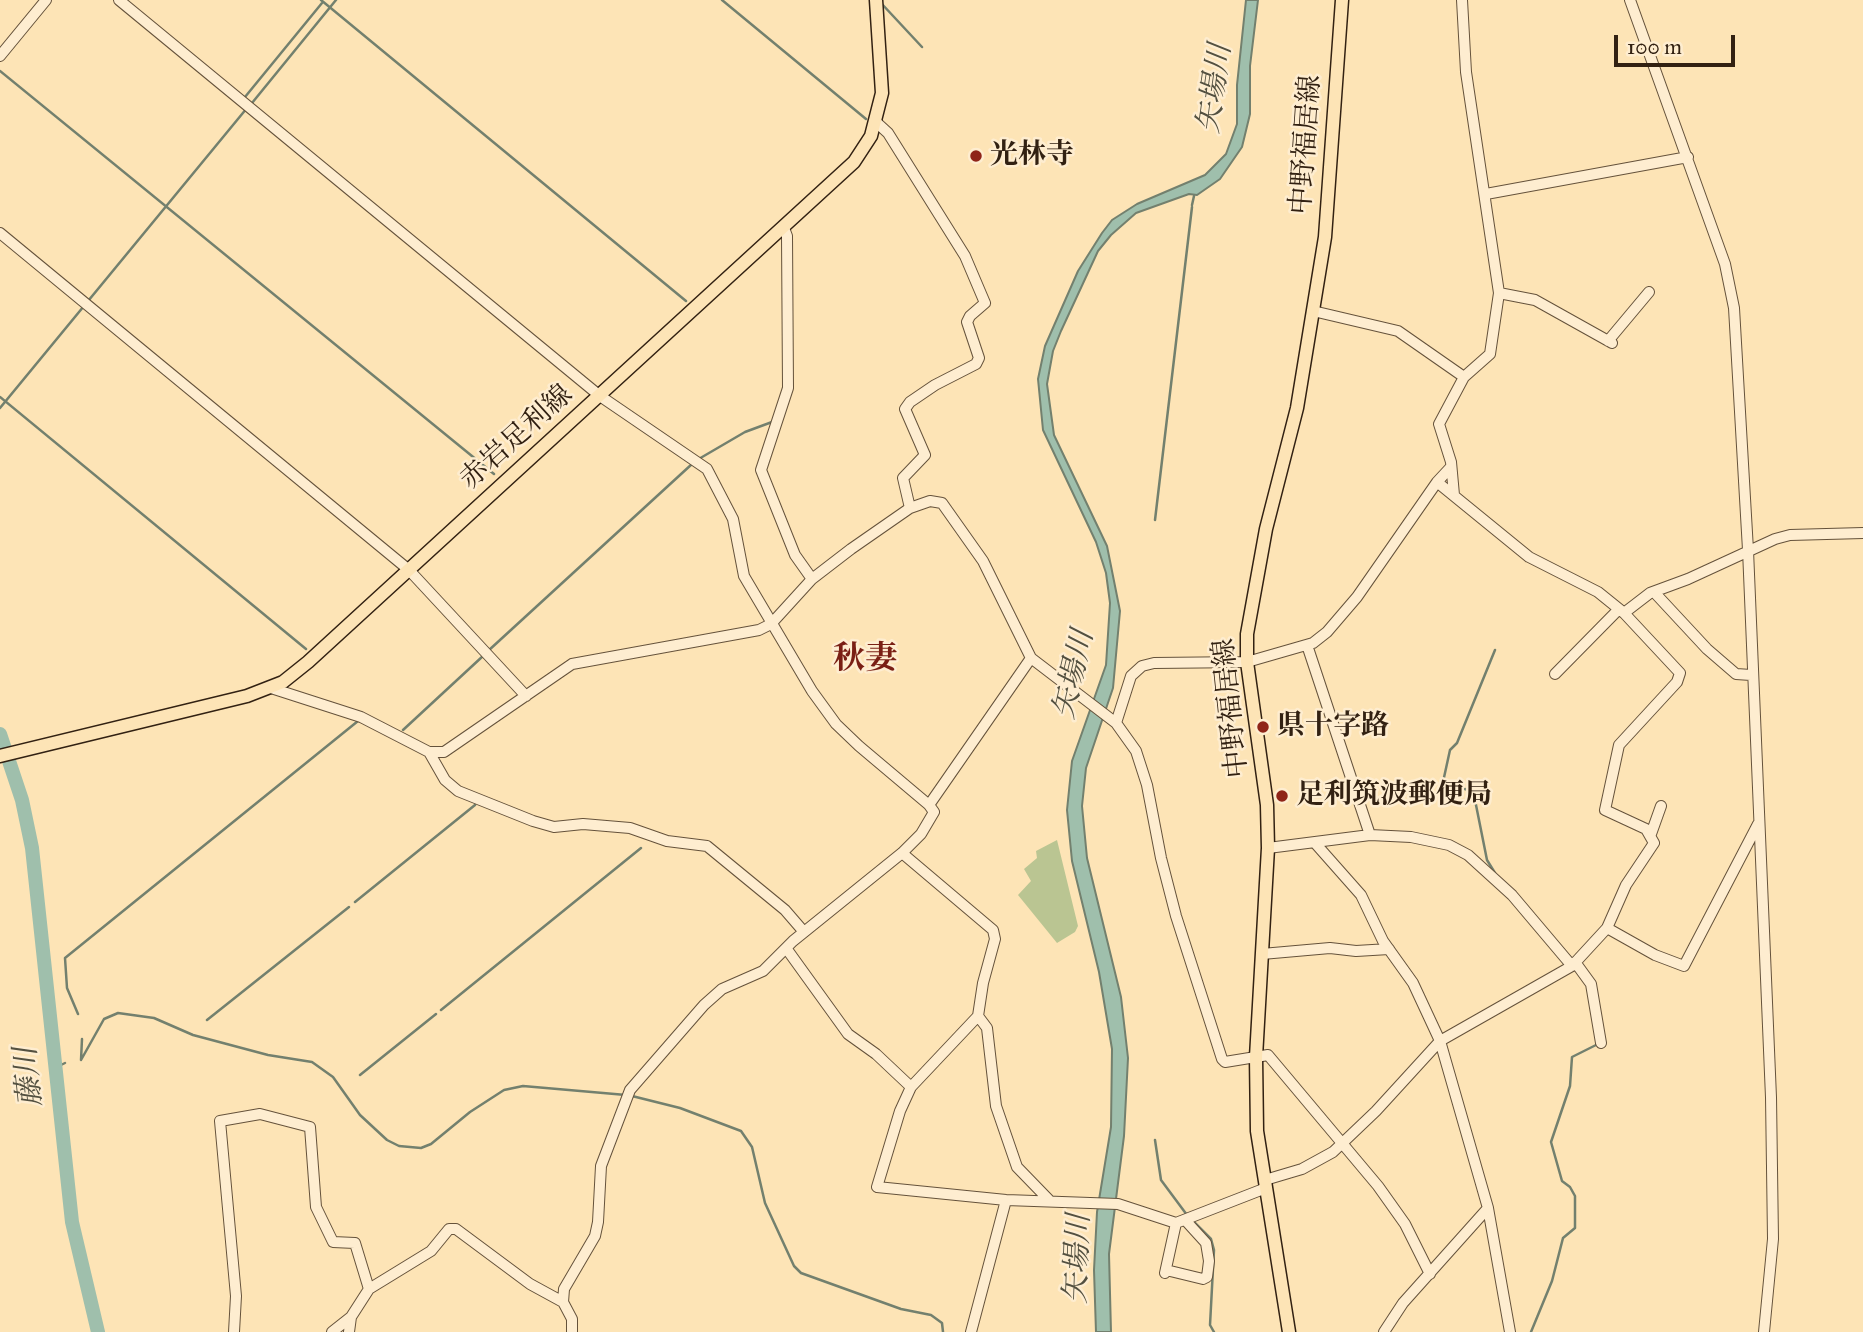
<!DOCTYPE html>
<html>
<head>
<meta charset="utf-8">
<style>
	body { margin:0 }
	#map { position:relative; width:1863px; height:1332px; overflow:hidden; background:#fde4b6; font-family:"IM FELL Great Primer",serif }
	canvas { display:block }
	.scale { position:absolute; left:1614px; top:35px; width:121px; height:32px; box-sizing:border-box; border:4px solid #322112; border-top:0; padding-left:9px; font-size:21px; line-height:24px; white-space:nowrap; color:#322112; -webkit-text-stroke:5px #feedd0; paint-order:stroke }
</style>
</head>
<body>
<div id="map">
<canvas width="1863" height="1332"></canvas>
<div class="scale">100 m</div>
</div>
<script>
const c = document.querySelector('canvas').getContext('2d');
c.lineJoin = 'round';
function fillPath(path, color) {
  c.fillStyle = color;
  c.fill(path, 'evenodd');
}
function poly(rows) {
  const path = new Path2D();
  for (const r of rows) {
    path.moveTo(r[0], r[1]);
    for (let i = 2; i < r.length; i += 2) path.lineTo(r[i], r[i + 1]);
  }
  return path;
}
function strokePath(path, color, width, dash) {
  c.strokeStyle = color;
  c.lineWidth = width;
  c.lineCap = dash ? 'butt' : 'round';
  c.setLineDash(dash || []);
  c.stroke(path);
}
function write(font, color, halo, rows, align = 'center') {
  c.font = font + ' "IM FELL Great Primer","Noto Serif JP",serif';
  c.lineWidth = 5;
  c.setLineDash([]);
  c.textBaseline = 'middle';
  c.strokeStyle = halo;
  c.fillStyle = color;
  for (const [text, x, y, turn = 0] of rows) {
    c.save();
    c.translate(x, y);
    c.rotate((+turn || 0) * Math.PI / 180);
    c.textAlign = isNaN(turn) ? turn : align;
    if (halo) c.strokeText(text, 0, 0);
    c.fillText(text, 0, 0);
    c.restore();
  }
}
const green = poly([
	[1057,840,1078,926,1075,932,1057,943,1018,895,1031,881,1024,869,1037,858,1036,851]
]);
const water = poly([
	[1246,0,1258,0,1250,66,1250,114,1242,147,1220,179,1197,195,1189,194,1136,213,1111,235,1098,251,1061,331,1053,351,1047,384,1054,435,1107,546,1120,611,1113,688,1086,768,1082,806,1087,858,1121,997,1128,1058,1124,1136,1109,1254,1111,1332,1096,1332,1094,1270,1097,1212,1111,1127,1112,1049,1099,972,1072,861,1067,810,1072,761,1106,665,1110,603,1106,573,1096,542,1043,430,1038,379,1045,346,1078,271,1102,233,1112,220,1137,204,1205,175,1226,154,1237,124,1237,85,1246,0]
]);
const stream = poly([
	[321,0,686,301],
	[722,0,866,119],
	[881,3,922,47],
	[0,71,494,474],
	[245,97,322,3],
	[252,103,336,0],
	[1192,205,1194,196],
	[0,397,306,649],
	[0,408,247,108],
	[697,460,745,432,772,422],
	[1155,520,1192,207],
	[488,651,692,464],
	[403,730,483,656],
	[1495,873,1487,860,1475,800,1468,790,1443,782,1450,750,1457,743,1495,650],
	[355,902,475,805],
	[1558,943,1572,959],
	[441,1010,641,848],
	[78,1014,67,988,65,958,358,721],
	[207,1020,349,907],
	[81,1060,104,1019,118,1013,154,1018,193,1035,268,1055,312,1062,333,1077,360,1115,387,1140,399,1146,421,1148,431,1144,470,1112,504,1090,523,1086,626,1095],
	[81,1060,82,1039],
	[55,1068,65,1063],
	[360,1075,436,1014],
	[632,1096,680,1108,741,1131,752,1147,765,1203,794,1266,801,1273,901,1309,931,1315,942,1323,943,1332],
	[1155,1140,1161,1180,1187,1215],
	[1194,1222,1211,1239,1214,1250,1210,1325,1214,1332],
	[1531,1332,1552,1281,1563,1238,1575,1228,1575,1196,1570,1187,1562,1181,1551,1142,1570,1086,1572,1057,1598,1044]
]);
const river = poly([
	[0,734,22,800,32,848,72,1222,98,1332]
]);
const minor = poly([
	[119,0,600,396,707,469,733,519,744,576,812,691,836,724,859,746,929,805,934,812,921,834,902,853,793,941,763,971,722,989,704,1005,630,1090,601,1166,598,1222,595,1236,564,1289,563,1302,572,1319,572,1332],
	[1630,0,1725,264,1734,308,1748,550,1771,1097,1773,1239,1764,1332],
	[0,56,46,0],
	[876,122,888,133,965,256,985,303,970,316,967,322,979,358,976,364,935,385,910,402,905,409,925,455,903,478,910,508],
	[1486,194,1688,157],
	[784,228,787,236,788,388,761,470,795,555,812,579],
	[0,233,409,570,526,696],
	[1499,293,1535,300,1612,343],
	[1313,311,1398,331,1464,377],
	[1608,341,1649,292],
	[1454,495,1451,462,1439,424,1464,377,1490,354,1499,293,1466,72,1462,0],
	[1654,592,1707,649,1736,674,1751,675],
	[1624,613,1650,593,1688,579,1775,539,1790,535,1863,533],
	[1307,645,1370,835],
	[1555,674,1619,609],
	[271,688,361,717,429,752,444,752,572,664,759,630,771,624,812,579,851,549,910,508,930,501,942,503,983,561,1031,658,1116,723,1136,751,1147,785,1161,858,1176,916,1222,1059,1225,1062,1268,1055,1378,1186,1405,1224,1430,1274],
	[1116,723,1131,676,1142,666,1154,663,1247,662,1313,643,1327,632,1357,597,1437,482,1450,468],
	[429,752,445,780,458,791,533,821,554,827,583,824,630,828,667,841,707,846,785,910,804,932],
	[929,805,1031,658],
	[1651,834,1661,806],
	[1315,843,1361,895,1383,941,1413,983,1440,1041,1488,1208,1510,1332],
	[1268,848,1370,835,1411,837,1449,845,1468,855,1512,895,1572,966],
	[902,853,993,930,995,939,983,983,978,1016,911,1087,900,1111,877,1187,1006,1200,1118,1204,1176,1223,1266,1188],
	[1607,928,1655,955,1684,966,1758,824],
	[786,948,848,1034,876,1054,911,1087],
	[1262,954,1330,948,1356,951,1389,949],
	[1575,962,1591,984,1601,1043],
	[978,1016,987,1028,996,1106,1017,1167,1049,1200],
	[1265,1180,1302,1169,1333,1152,1376,1111,1440,1041,1572,966,1607,928,1626,885,1654,843,1646,829,1605,810,1619,745,1677,682,1680,673,1624,613,1598,592,1529,557,1437,482],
	[1166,1270,1203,1279,1207,1277,1209,1261,1206,1243,1186,1221],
	[1165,1273,1176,1223],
	[234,1332,236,1296,220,1121,260,1114,310,1127,316,1207,333,1242,355,1243,369,1289],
	[332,1332,351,1317],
	[349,1332,351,1317,369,1289,431,1251,449,1229,456,1229,530,1284,563,1302],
	[971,1332,1006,1200],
	[1384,1332,1403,1303,1488,1208]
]);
const major = poly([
	[0,756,247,696,283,682,308,662,854,162,871,136,882,93,876,0],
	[1289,1332,1257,1131,1256,1057,1268,848,1267,805,1247,662,1247,634,1266,529,1297,408,1325,237,1342,0]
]);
const markers = [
	[976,156,7,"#8f2418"],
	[1263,727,7,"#8f2418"],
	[1282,796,7,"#8f2418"]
];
const streetNames = [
	["中野福居線",1307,145,-86],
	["赤岩足利線",517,438,-42],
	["中野福居線",1232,708,-96]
];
const poiNames = [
	["光林寺",990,156],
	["県十字路",1277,727],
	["足利筑波郵便局",1296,796]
];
const waterNames = [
	["矢場川",1216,89,-82],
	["矢場川",1075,675,-77],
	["藤川",30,1077,-96],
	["矢場川",1079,1259,-88]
];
const quarterNames = [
	["秋妻",865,660]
];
fillPath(green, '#bac592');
fillPath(water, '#9fbfac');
strokePath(water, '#73806e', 2);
strokePath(stream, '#73806e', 2.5);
strokePath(river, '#9fbfac', 14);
strokePath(minor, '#65523b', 12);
strokePath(major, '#322112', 15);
strokePath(minor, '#feedd0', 10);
strokePath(major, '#fde4b6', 12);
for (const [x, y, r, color] of markers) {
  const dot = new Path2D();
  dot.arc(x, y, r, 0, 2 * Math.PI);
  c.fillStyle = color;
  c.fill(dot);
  strokePath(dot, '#feedd0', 2.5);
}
write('28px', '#322112', '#feedd0', streetNames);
write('bold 28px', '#322112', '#feedd0', poiNames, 'left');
write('italic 30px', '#535040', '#feedd0', waterNames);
write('bold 32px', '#7a1f14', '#feedd0', quarterNames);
</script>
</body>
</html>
